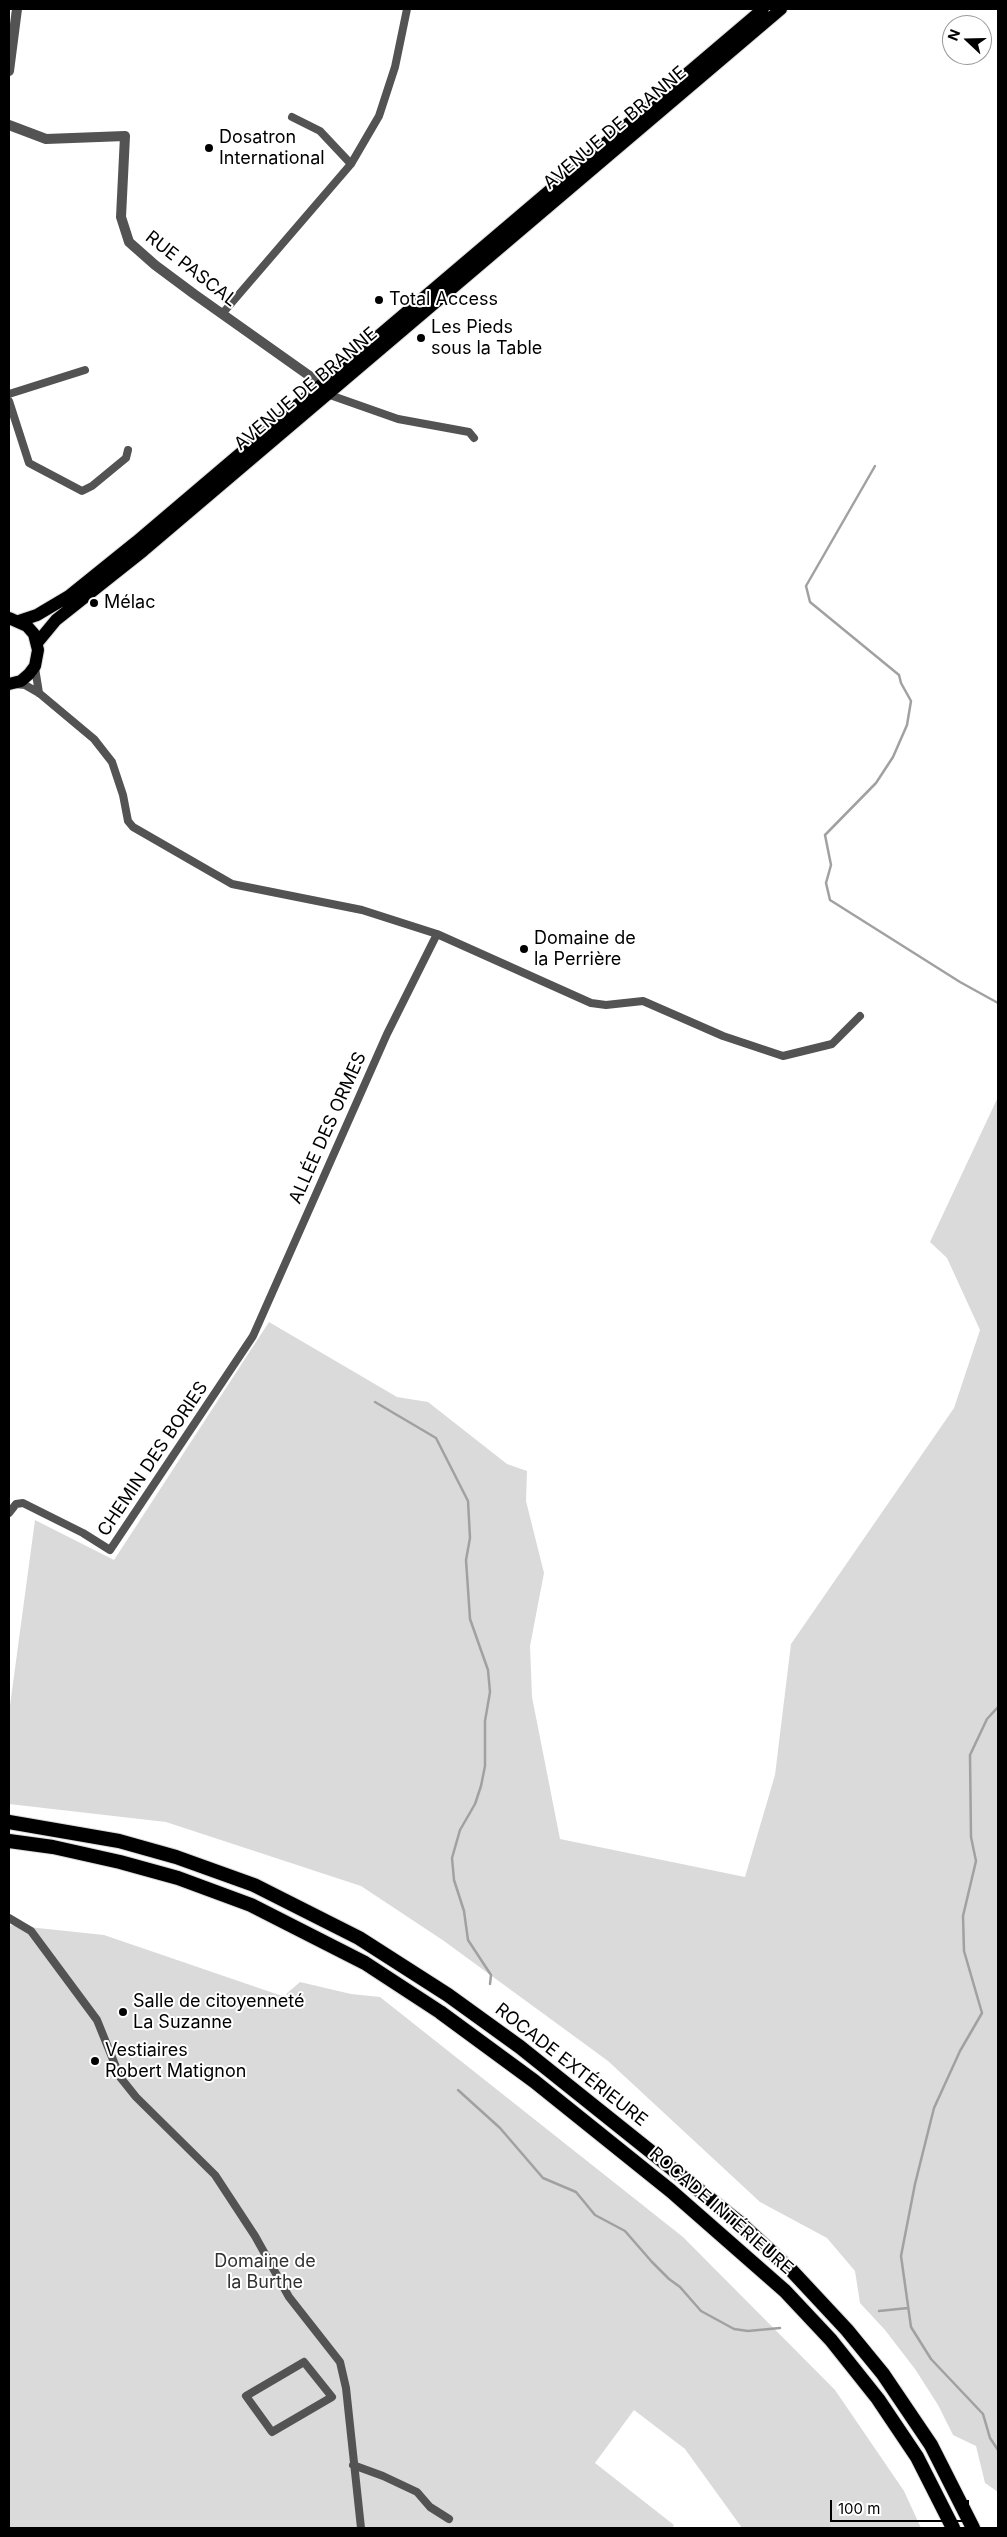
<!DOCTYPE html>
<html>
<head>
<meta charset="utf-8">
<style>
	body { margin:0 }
	#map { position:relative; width:1007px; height:2537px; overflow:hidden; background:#fff; font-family:Inter,sans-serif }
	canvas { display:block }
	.frame { position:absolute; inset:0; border:10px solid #000; pointer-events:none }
	.north { position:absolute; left:942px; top:15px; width:50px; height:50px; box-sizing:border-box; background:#fff; border:1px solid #999; border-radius:50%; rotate:291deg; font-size:14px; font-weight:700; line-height:20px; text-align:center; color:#000 }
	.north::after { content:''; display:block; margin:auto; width:18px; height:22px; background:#000; clip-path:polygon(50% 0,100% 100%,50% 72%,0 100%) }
	.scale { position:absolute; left:830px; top:2500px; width:139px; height:22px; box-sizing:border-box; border:2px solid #000; border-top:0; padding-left:6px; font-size:15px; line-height:18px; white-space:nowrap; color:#000; -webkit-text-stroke:4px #fff; paint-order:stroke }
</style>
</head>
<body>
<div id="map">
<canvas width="1007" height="2537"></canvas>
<div class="frame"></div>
<div class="north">N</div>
<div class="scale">100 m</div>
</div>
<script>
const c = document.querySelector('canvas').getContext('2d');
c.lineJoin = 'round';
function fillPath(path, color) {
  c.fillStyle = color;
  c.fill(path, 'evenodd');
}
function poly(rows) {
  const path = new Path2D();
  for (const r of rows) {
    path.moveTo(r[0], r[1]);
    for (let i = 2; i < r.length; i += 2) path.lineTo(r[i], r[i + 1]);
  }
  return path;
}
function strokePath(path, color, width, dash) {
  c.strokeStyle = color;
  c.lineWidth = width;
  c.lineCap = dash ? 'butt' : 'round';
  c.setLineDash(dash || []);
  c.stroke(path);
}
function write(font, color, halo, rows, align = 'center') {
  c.font = font + ' Inter,sans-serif';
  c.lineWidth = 4;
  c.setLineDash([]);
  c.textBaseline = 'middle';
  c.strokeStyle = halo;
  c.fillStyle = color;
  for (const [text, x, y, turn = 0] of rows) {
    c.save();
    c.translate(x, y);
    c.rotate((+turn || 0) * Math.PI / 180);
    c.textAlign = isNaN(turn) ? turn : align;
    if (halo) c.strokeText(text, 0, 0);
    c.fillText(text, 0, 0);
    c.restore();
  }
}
const green = poly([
	[998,1097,998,2492,985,2483,976,2446,953,2435,938,2405,915,2369,885,2330,860,2303,855,2271,827,2238,760,2202,608,2061,444,1941,361,1886,166,1822,9,1804,9,1713,35,1520,114,1560,269,1322,397,1397,428,1402,507,1464,527,1471,526,1501,544,1573,530,1646,532,1697,560,1839,745,1877,775,1775,791,1644,954,1408,980,1330,947,1258,930,1242],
	[9,1925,104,1935,291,1999,286,1994,300,1982,351,1994,380,1997,683,2237,835,2390,904,2491,921,2528,742,2528,685,2449,634,2410,595,2463,674,2525,672,2528,9,2528]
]);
const stream = poly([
	[875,466,806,586,810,602,899,675,901,683,911,701,907,725,893,757,876,783,825,835,831,865,826,883,830,900,960,982,998,1003],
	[375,1402,436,1438,468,1501,470,1538,466,1560,470,1619,488,1670,490,1692,485,1721,485,1766,481,1786,475,1804,460,1830,452,1858,454,1880,464,1911,468,1940,491,1975,490,1984],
	[998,1707,987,1719,970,1755,971,1837,976,1861,963,1916,964,1951,982,2013,960,2051,934,2108,915,2184,901,2256,911,2327,931,2359,983,2414,990,2438,998,2450],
	[458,2090,500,2128,543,2178,576,2192,595,2215,625,2231,652,2262,669,2279,680,2287,701,2311,734,2329,748,2331,780,2328],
	[879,2311,908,2308]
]);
const minor = poly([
	[292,117,320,131,351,164],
	[222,314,351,164,379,116,395,67,407,9],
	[9,394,85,370],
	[327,394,398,419,469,432,474,438],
	[9,401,29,463,82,491,92,486,126,458,128,450],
	[35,668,39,693],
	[15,684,25,685,39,693,94,739,112,762,123,795,128,821,133,827,232,884,362,910,437,934,591,1003,606,1005,643,1001,723,1036,783,1056,832,1044,860,1016],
	[9,1513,16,1504,23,1503,83,1533,110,1550,253,1336,387,1034,437,934],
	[9,1918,31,1931,97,2020,120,2077,136,2097,215,2175,255,2236,289,2297,340,2362,346,2388,361,2528],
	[304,2362,332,2397,272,2432,246,2396,304,2362],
	[353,2465,383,2476,417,2492,430,2507,449,2519]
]);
const tertiary = poly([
	[9,71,17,9],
	[9,125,46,139,125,136,121,217,129,242,155,265,194,294,321,384]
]);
const primary = poly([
	[9,618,27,626,34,634,38,650,35,666,29,674,21,681,9,684],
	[19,621,37,615,69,596,136,542,763,9],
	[37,643,56,620,143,551,781,9]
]);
const trunk = poly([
	[9,1822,119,1841,176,1857,254,1885,359,1938,448,1995,520,2047,740,2223,792,2271,847,2330,883,2374,931,2445,973,2528],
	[9,1841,53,1847,120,1862,178,1878,251,1905,365,1963,440,2012,534,2081,671,2191,785,2291,831,2340,878,2399,917,2457,953,2528]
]);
const markers = [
	[209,148,5,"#000"],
	[379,300,5,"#000"],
	[421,338,5,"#000"],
	[94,603,5,"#000"],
	[524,949,5,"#000"],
	[123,2012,5,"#000"],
	[95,2061,5,"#000"]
];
const streetNames = [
	["AVENUE DE BRANNE",615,128,-40],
	["RUE PASCAL",191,269,38],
	["AVENUE DE BRANNE",306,389,-40],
	["ALLÉE DES ORMES",328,1128,-66],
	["CHEMIN DES BORIES",153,1459,-56],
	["ROCADE EXTÉRIEURE",571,2065,38],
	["ROCADE INTÉRIEURE",721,2211,41]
];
const poiNames = [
	["Dosatron",219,138],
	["International",219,159],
	["Total Access",389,300],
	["Les Pieds",431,328],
	["sous la Table",431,349],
	["Mélac",104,603],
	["Domaine de",534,939],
	["la Perrière",534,960],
	["Salle de citoyenneté",133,2002],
	["La Suzanne",133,2023],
	["Vestiaires",105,2051],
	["Robert Matignon",105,2072]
];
const parkNames = [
	["Domaine de",265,2262],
	["la Burthe",265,2283]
];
fillPath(green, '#dadada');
strokePath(stream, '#a1a1a1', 2.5);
strokePath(primary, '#dbdbdb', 14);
strokePath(trunk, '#dbdbdb', 16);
strokePath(minor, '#535353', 8);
strokePath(tertiary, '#535353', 10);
strokePath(primary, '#000', 12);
strokePath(trunk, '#000', 14);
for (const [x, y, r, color] of markers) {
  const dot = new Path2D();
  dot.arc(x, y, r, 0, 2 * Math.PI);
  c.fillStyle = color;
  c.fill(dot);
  strokePath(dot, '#fff', 2);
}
write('18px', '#000', '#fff', streetNames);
write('18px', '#000', '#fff', poiNames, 'left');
write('18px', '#313131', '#fff', parkNames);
</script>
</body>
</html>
